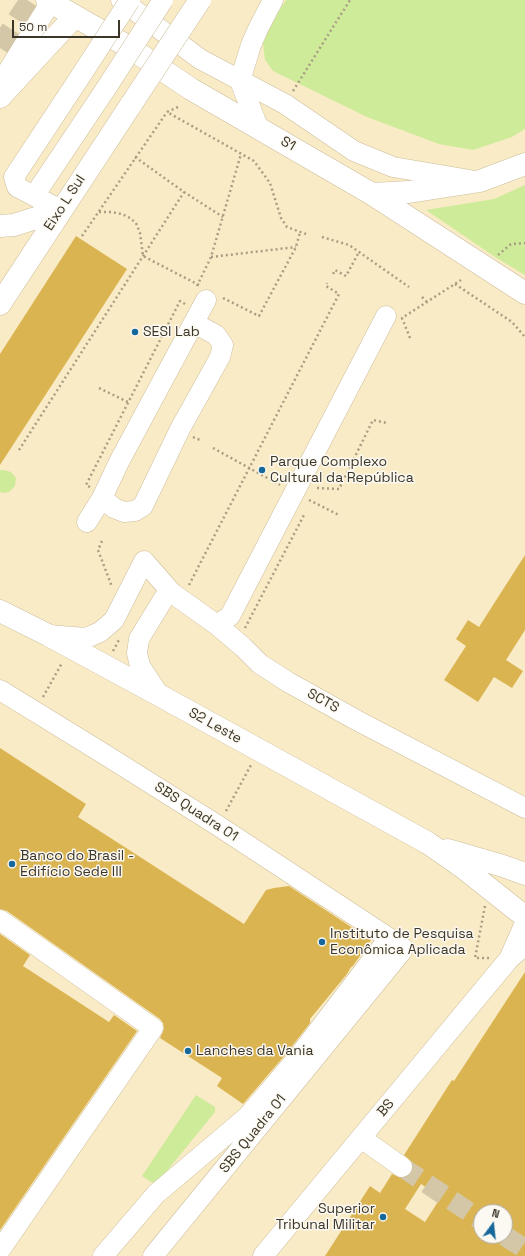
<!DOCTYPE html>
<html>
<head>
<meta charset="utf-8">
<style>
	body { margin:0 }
	#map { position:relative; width:525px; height:1256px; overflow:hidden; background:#faebc7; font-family:"Space Grotesk",sans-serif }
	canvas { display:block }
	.north { position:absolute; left:473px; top:1204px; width:40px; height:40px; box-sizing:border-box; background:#fcf9f2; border:1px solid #afaba1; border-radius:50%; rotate:15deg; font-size:11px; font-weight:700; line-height:16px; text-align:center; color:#3c3628 }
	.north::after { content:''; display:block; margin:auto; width:14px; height:18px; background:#17689a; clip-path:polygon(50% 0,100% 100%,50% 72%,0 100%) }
	.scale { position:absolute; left:12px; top:20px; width:108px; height:18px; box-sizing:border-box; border:2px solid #3c3628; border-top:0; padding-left:5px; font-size:12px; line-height:14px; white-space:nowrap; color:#3c3628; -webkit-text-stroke:3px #fcf9f2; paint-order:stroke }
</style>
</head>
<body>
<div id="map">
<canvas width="525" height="1256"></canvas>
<div class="north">N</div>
<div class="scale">50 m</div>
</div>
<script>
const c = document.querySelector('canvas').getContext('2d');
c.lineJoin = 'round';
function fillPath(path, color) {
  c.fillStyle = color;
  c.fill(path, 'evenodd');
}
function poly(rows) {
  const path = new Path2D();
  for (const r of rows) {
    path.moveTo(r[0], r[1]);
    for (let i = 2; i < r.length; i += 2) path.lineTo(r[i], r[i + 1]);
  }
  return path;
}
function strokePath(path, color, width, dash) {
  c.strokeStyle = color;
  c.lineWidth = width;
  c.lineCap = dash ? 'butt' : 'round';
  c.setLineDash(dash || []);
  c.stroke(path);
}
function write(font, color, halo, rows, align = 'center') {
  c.font = font + ' "Space Grotesk",sans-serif';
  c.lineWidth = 3;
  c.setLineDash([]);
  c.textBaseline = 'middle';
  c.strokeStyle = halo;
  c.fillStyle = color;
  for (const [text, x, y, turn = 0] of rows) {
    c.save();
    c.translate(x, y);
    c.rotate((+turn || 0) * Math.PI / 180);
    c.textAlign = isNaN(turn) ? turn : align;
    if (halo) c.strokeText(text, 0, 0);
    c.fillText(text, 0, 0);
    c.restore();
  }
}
const green = poly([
	[286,0,525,0,525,129,512,137,473,150,439,144,367,117,273,71,265,60,263,43,268,28],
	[525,185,525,275,495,257,426,210,494,199],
	[0,470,4,470,11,472,16,478,15,486,9,492,5,493,0,492],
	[196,1095,215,1107,215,1112,158,1182,156,1183,151,1182,142,1176]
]);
const building = poly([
	[76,236,127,269,0,465,0,354],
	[525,555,525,630,506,660,523,671,512,688,494,677,478,702,444,680,466,646,456,639,468,620,479,627],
	[0,748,86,804,78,817,244,924,266,890,274,888,289,886,371,940,353,966,351,967,347,974,310,1019,310,1023,286,1054,243,1104,217,1086,222,1078,160,1038,164,1029,163,1023,160,1019,7,911,0,909],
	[0,934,30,955,23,966,109,1022,114,1015,137,1031,0,1230],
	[525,972,525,1256,325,1256,370,1186,380,1193,392,1174,401,1178,407,1177,411,1174,413,1168,413,1163,404,1155,452,1080,454,1081],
	[421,1184,441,1197,425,1222,405,1209],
	[481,1212,505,1212,505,1236,481,1236]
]);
const minorTunnel = poly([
	[402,1167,481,1220],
	[505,1236,525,1249]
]);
const highwayTunnel = poly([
	[0,48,31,0]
]);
const path = poly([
	[293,91,350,0],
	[178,107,167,112,254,161,270,183,281,218,287,227,306,234],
	[135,157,184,192,223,217],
	[99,212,111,212,122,214,130,218,136,223,140,233,143,256,199,285],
	[82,236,167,112],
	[322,237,349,245,409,287],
	[498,255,511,244,525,243],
	[211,257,296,247],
	[333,274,335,270,346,276,359,252],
	[455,284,512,322,525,337],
	[197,286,211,257,241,154],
	[422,297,427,302],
	[223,298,259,316,296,247,300,232],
	[410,338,402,318,461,280],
	[99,388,130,403],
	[193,437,200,440],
	[213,448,280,485],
	[19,450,184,192],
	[90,487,86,485,180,301,185,304],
	[317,488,339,489,373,420,387,423],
	[309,500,339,515],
	[102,541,98,550,112,587],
	[189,585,339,294,326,286,327,283],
	[245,628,304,515],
	[113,651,120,638],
	[43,697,62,663],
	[226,811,251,765],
	[485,906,475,958,489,958]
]);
const minor = poly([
	[121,0,200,59,285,104,354,151,393,167,470,180],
	[0,84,52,0],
	[258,127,240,81,251,45,258,29,273,0],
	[34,196,105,90],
	[61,210,17,187,14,177,78,80],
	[194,323,216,335,223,345,220,357,180,429,143,506,135,511,124,512,114,508,102,498,120,460,206,300],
	[87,522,102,498],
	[217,625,230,616,386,316],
	[48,635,86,638,100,632,114,620,144,561,172,593,217,625,243,647,260,664,271,671,288,682,358,721,525,808],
	[0,690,104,754,217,825,389,938,403,948,402,951,153,1256],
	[159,695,140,666,137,653,139,639,164,598,172,593],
	[0,920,153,1028,0,1250],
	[510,957,525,923],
	[361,1138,402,1167],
	[103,1256,156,1194,247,1117,295,1061,389,938],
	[263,1256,509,959,525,945]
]);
const major = poly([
	[0,226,14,225,61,210],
	[0,304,132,103],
	[0,611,48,635,159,695,428,843,461,866,519,912],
	[448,850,503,866,525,874]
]);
const highway = poly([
	[47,0,127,46,191,89,372,194,525,293],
	[0,97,75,16],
	[372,194,409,192,480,181,525,164]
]);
const minorBridge = poly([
	[78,80,130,0],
	[105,90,163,0]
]);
const majorBridge = poly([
	[132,103,200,0]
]);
const markers = [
	[135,332,4,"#17689a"],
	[262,470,4,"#17689a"],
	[12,864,4,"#17689a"],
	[322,942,4,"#17689a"],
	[188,1051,4,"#17689a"],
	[383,1217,4,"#17689a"]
];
const streetNames = [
	["S1",288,144,30],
	["Eixo L Sul",65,203,-57],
	["SCTS",323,701,29],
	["S2 Leste",215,726,29],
	["SBS Quadra 01",196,812,33],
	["BS",386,1108,-50],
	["SBS Quadra 01",253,1134,-51]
];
const poiNames = [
	["SESI Lab",143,332],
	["Parque Complexo",270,462],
	["Cultural da República",270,478],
	["Banco do Brasil -",20,856],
	["Edifício Sede III",20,872],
	["Instituto de Pesquisa",330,934],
	["Econômica Aplicada",330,950],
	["Lanches da Vania",196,1051],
	["Superior",375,1209,"right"],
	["Tribunal Militar",375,1225,"right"]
];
fillPath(green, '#ceeb99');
fillPath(building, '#dab450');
strokePath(minorTunnel, '#d4c7a7', 20, [20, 10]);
strokePath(highwayTunnel, '#d4c7a7', 22, [22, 11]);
strokePath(minor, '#ccbd9b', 21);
strokePath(major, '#ccbd9b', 23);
strokePath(highway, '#ccbd9b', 23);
strokePath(path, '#a99e83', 2.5, [2, 3]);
strokePath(minor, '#fff', 20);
strokePath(major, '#fff', 22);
strokePath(highway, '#fff', 22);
strokePath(minorBridge, '#ccbd9b', 21, []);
strokePath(majorBridge, '#ccbd9b', 23, []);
strokePath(minorBridge, '#fff', 20);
strokePath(majorBridge, '#fff', 22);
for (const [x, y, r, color] of markers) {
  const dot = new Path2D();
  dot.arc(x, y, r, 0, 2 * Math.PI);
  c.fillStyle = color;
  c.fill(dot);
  strokePath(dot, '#fcf9f2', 1.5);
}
write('14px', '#3c3628', '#fcf9f2', streetNames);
write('14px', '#3c3628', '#fcf9f2', poiNames, 'left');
</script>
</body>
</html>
